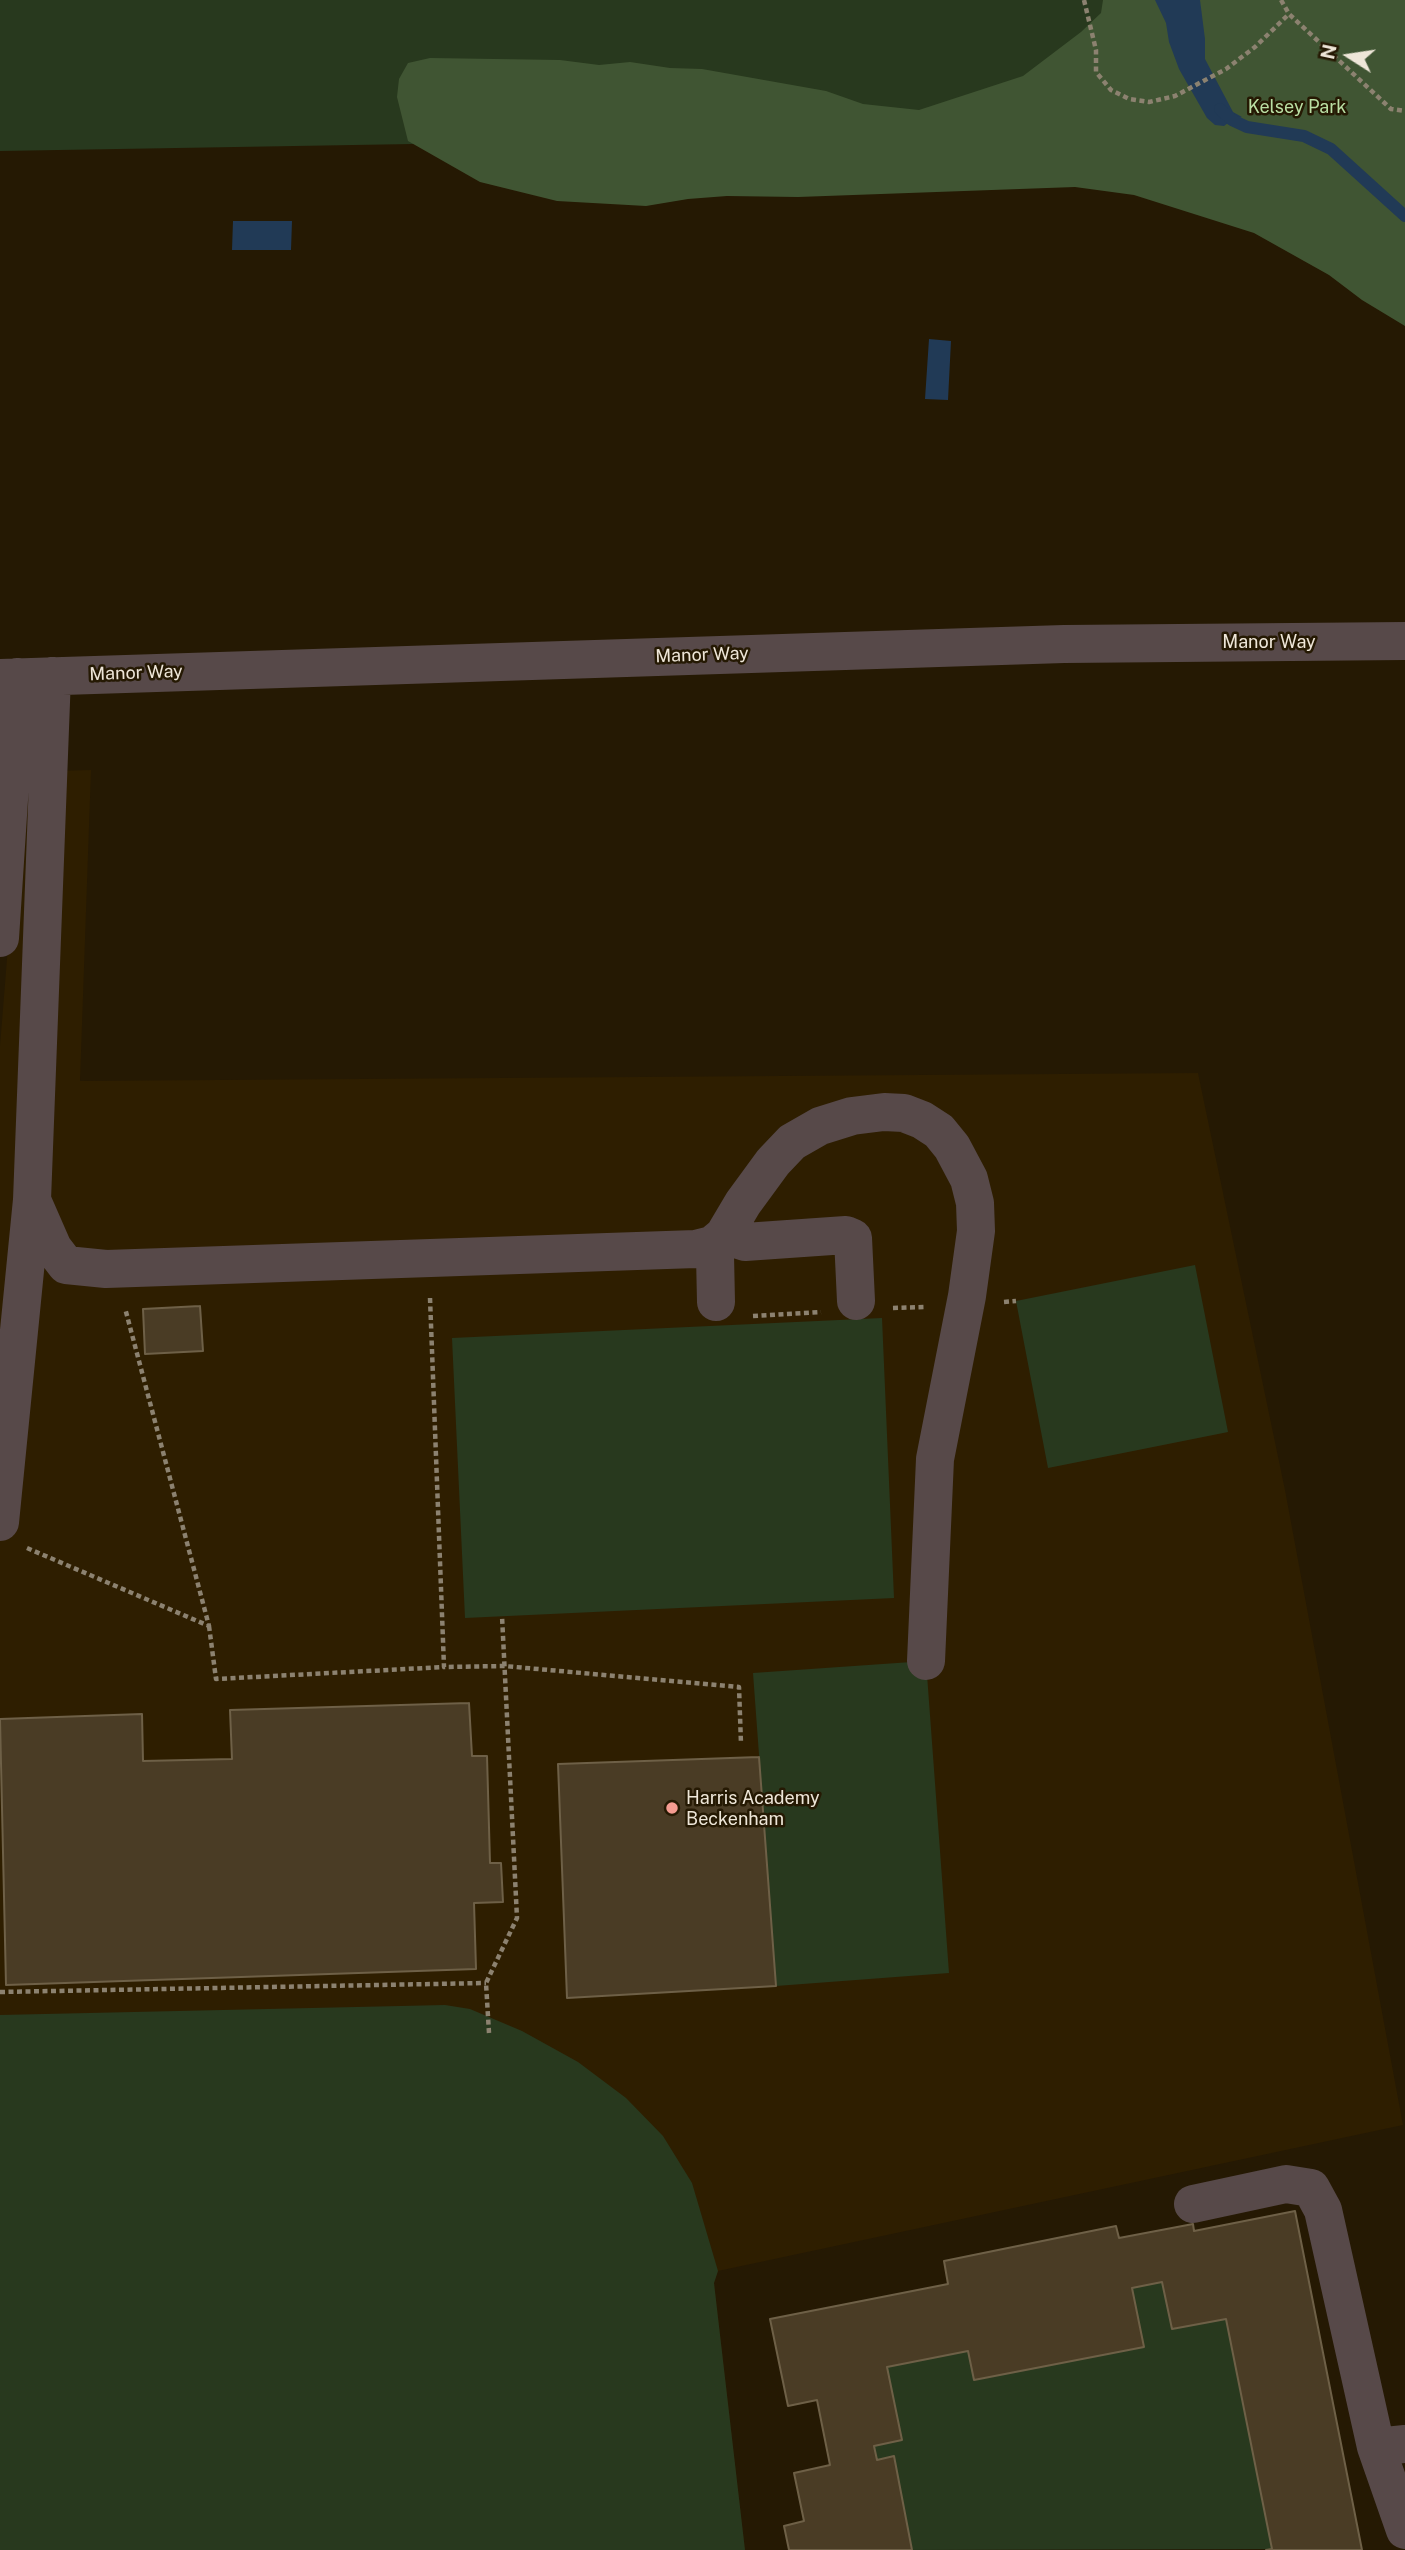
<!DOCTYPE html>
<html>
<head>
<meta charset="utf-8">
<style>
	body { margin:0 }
	#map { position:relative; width:1405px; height:2550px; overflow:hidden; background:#251903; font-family:"Public Sans",sans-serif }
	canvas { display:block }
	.north { position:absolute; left:1314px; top:21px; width:70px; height:70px; -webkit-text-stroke:5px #251903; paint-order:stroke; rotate:282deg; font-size:19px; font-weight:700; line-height:28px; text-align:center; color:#eee6d8 }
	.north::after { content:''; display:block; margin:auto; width:24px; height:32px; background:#eee6d8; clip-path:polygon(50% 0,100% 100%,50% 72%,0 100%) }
</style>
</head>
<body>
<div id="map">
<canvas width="1405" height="2550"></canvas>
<div class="north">N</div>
</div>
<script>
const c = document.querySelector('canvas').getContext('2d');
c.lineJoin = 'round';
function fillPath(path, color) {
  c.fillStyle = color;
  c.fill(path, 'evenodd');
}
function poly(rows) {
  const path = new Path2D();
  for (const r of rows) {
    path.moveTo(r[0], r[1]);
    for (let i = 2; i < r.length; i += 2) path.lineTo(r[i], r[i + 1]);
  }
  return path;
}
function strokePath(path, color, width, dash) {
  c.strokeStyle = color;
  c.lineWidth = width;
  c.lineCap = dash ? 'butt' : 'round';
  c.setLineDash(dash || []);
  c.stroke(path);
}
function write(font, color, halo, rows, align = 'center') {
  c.font = font + ' "Public Sans",sans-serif';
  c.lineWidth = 5;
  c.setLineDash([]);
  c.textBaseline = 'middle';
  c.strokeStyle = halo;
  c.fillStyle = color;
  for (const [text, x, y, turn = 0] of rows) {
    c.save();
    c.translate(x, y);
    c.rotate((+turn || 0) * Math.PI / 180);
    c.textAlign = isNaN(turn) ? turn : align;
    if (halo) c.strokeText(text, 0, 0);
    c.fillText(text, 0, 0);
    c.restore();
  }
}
const built = poly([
	[91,770,80,1081,1198,1073,1285,1490,1403,2125,718,2271,714,2283,745,2550,0,2550,0,1046,22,772]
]);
const green = poly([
	[0,0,1405,0,1160,155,472,143,0,151],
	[1195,1265,1228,1432,1048,1468,1016,1301],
	[882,1318,894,1598,465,1618,452,1338],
	[926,1661,949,1973,776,1986,753,1673],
	[445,2005,470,2009,522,2031,578,2062,626,2098,663,2136,692,2183,718,2271,714,2283,745,2550,0,2550,0,2015],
	[1162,2282,1172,2329,1226,2319,1272,2549,912,2550,894,2457,877,2460,874,2446,902,2440,887,2367,968,2351,975,2380,1143,2347,1132,2288]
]);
const forest = poly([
	[1103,0,1405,0,1405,326,1362,300,1329,275,1254,233,1134,195,1075,187,798,197,727,196,688,199,646,206,557,201,480,182,408,141,397,97,399,79,408,63,430,58,560,60,599,65,630,62,670,68,702,69,826,91,863,104,919,110,1023,76,1081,32,1101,13]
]);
const water = poly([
	[1155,0,1200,0,1205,39,1205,59,1233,112,1242,117,1232,120,1224,126,1215,125,1207,118,1179,69,1169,42,1166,23],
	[233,221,292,221,291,250,232,250],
	[929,339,951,341,948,400,925,399]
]);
const stream = poly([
	[1220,109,1232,120,1247,127,1304,136,1331,149,1405,216]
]);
const building = poly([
	[200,1306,203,1351,145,1354,143,1309,200,1306],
	[469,1703,472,1756,487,1756,490,1863,501,1863,503,1902,474,1903,476,1969,6,1985,0,1719,142,1714,143,1761,232,1759,230,1710,469,1703],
	[759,1757,776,1986,567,1998,558,1764,759,1757],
	[1295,2211,1362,2550,1266,2550,1272,2549,1226,2319,1172,2329,1162,2282,1132,2288,1144,2347,974,2380,968,2351,887,2367,902,2440,874,2446,877,2460,894,2456,912,2550,789,2550,784,2526,804,2521,794,2473,830,2465,817,2400,788,2406,770,2319,948,2284,944,2261,1116,2226,1119,2238,1193,2224,1194,2231,1295,2211]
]);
const path = poly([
	[1084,0,1096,50,1096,72,1111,90,1129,99,1149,102,1175,96,1226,69,1255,47,1289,14],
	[1281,0,1289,14,1391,109,1405,111],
	[430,1298,444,1667,504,1666,739,1687,741,1744],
	[1004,1302,1016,1301],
	[893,1308,926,1307],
	[753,1316,821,1312],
	[27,1548,209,1626,125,1308],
	[209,1626,216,1679,444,1667],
	[0,1992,486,1983],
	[489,2033,486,1983,517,1918,502,1616]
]);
const minor = poly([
	[0,678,1064,644,1405,641],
	[0,938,17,677],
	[32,1200,53,1248,66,1265,106,1269,696,1249,712,1245,724,1235,743,1203,773,1162,792,1142,820,1126,852,1116,884,1112,904,1113,922,1120,939,1131,952,1147,969,1179,975,1203,976,1231,967,1296,935,1459,926,1661],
	[724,1235,745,1242,846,1235,853,1238,856,1301],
	[712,1245,715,1255,716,1302],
	[0,1522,32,1200,52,676],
	[1193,2204,1286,2184,1311,2188,1323,2210,1376,2447],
	[1405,2444,1376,2447,1405,2530]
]);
const markers = [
	[672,1808,7,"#f59c91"]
];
const parkNames = [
	["Kelsey Park",1297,107]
];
const streetNames = [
	["Manor Way",1269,642],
	["Manor Way",702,655,-2],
	["Manor Way",136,673,-2]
];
const poiNames = [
	["Harris Academy",686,1798],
	["Beckenham",686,1819]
];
fillPath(built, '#2e1e00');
fillPath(green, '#28391e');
fillPath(forest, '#405533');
fillPath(water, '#213a56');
strokePath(stream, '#213a56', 12);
fillPath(building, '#4a3c25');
strokePath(building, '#6e6047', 2);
strokePath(path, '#8c8270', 4.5, [5, 3.5]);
strokePath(minor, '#574949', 38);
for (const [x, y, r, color] of markers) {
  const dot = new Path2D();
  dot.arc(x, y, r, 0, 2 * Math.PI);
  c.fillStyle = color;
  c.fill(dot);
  strokePath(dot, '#251903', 2.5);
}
write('18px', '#badfa4', '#251903', parkNames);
write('18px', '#eee6d8', '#251903', streetNames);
write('18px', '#eee6d8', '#251903', poiNames, 'left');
</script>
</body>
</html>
